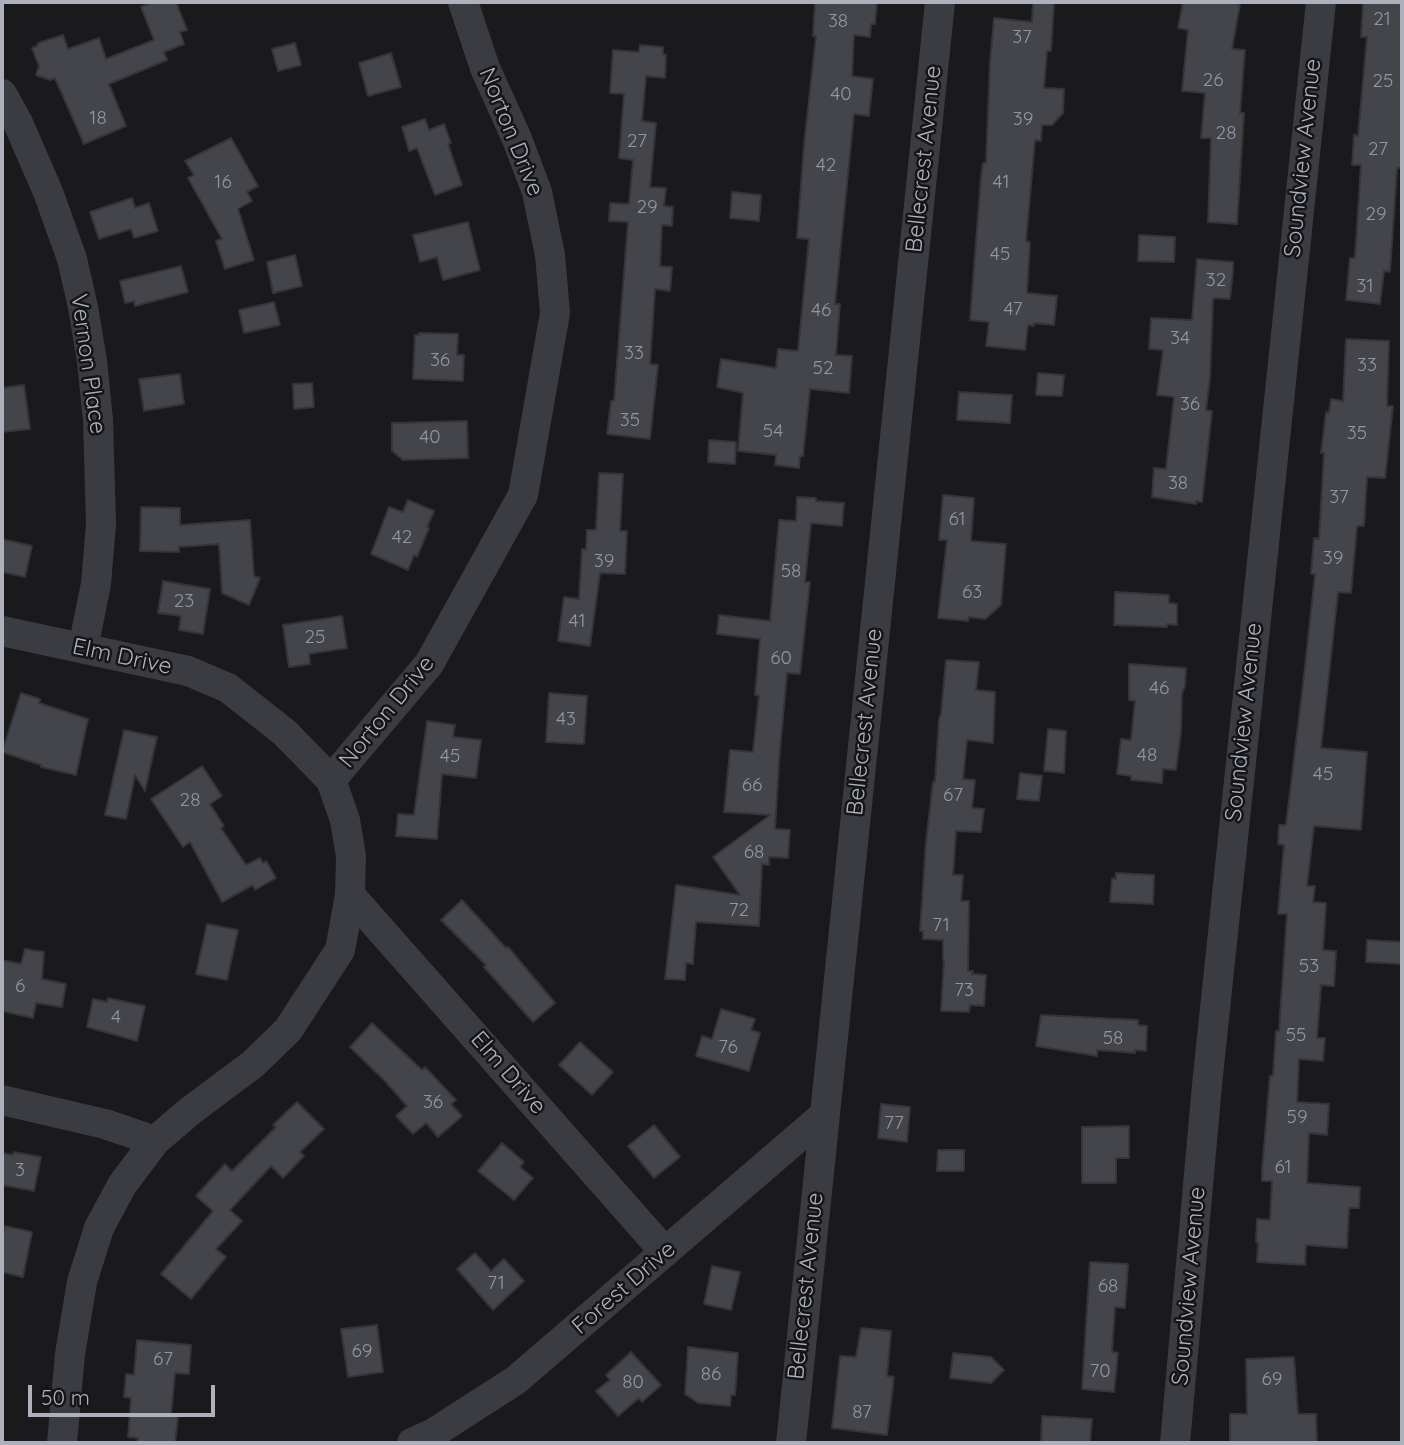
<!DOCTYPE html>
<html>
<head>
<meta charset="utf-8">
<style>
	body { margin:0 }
	#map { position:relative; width:1404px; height:1445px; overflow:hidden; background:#1a1a1d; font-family:Quicksand,sans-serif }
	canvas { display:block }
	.frame { position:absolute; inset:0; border:4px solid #adb1bc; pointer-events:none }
	.scale { position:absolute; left:28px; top:1385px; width:187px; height:32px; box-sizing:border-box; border:4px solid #adb1bc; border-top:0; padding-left:9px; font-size:21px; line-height:24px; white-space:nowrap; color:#adb1bc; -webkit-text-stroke:5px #151518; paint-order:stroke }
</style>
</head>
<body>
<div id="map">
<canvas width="1404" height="1445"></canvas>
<div class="frame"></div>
<div class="scale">50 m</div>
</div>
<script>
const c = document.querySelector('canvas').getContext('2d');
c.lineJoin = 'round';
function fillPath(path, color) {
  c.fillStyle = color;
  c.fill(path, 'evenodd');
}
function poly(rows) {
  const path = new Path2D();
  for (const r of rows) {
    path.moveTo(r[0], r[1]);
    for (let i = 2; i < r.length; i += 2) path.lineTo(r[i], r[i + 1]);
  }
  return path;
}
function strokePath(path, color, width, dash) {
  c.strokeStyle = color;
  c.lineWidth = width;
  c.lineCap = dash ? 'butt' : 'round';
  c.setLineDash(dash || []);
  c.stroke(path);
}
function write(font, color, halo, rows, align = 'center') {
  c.font = font + ' Quicksand,sans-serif';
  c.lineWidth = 5;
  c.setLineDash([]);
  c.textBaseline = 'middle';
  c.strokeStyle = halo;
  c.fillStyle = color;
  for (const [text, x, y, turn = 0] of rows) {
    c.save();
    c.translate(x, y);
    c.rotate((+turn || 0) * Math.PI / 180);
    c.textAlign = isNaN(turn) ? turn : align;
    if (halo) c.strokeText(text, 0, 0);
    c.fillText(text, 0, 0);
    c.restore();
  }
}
const building = poly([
	[153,2,176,2,187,30,180,32,184,44,164,52,167,60,109,84,126,126,84,144,55,78,50,80,36,75,39,66,32,48,37,46,38,43,63,35,68,49,99,38,106,59,154,40,141,7,153,2],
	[815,2,877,2,875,24,871,24,870,37,854,35,852,76,873,79,869,116,854,114,835,304,840,304,836,355,852,356,849,393,810,389,803,456,800,456,799,468,775,465,776,455,738,451,743,393,717,387,721,359,776,368,778,349,798,351,809,239,797,238,804,145,816,36,813,36,815,2],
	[1033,2,1054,2,1051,51,1047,51,1044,88,1064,89,1063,113,1052,125,1042,125,1041,141,1035,140,1026,241,1030,242,1027,293,1057,296,1054,325,1034,323,1034,326,1028,325,1025,350,986,346,989,322,970,320,981,177,983,163,986,163,990,62,994,18,1032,22,1033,2],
	[1183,2,1228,2,1240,4,1232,49,1245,50,1240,113,1244,113,1237,224,1208,222,1211,138,1201,138,1205,93,1182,91,1188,30,1178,28,1183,2],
	[1363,2,1402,2,1402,168,1397,168,1390,272,1384,271,1380,304,1346,300,1350,258,1355,258,1361,165,1352,165,1354,135,1358,136,1367,37,1361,37,1363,2],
	[295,43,301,65,278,71,272,49,295,43],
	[640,45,663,47,663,54,666,55,665,78,646,76,642,121,656,123,650,187,666,188,664,206,673,207,672,226,662,225,660,266,672,267,670,291,655,289,650,364,658,365,650,439,607,434,611,401,614,401,628,222,609,221,610,203,629,204,633,160,619,158,624,94,610,93,613,50,639,52,640,45],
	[391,53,401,87,368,96,359,63,391,53],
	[425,119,429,130,444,124,451,143,448,144,462,185,435,195,417,148,409,151,402,127,425,119],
	[231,138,258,186,247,192,252,201,238,209,254,260,225,269,216,241,222,239,188,178,194,175,185,161,231,138],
	[732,192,761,195,759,221,730,218,732,192],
	[132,198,135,208,149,203,158,231,134,238,131,229,99,239,90,212,132,198],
	[468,222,480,270,443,280,437,257,420,262,413,235,468,222],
	[1139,235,1175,237,1174,262,1138,261,1139,235],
	[295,255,302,286,273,293,267,262,295,255],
	[1197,259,1233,262,1233,271,1230,299,1213,298,1210,377,1206,410,1212,411,1202,502,1196,501,1196,504,1152,497,1154,468,1166,469,1174,397,1157,395,1163,350,1149,349,1151,318,1192,320,1197,259],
	[181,266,188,292,135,306,134,301,125,303,120,281,181,266],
	[274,302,280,325,244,333,239,310,274,302],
	[419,333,458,334,457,355,464,355,463,381,413,379,415,335,419,335,419,333],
	[1346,339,1389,341,1387,406,1393,406,1385,478,1367,477,1364,526,1357,526,1351,593,1338,592,1321,748,1367,752,1361,830,1314,826,1307,886,1315,886,1313,902,1326,903,1323,950,1336,951,1334,986,1321,985,1317,1038,1325,1038,1323,1061,1299,1059,1297,1102,1329,1104,1327,1135,1309,1133,1307,1183,1360,1187,1359,1208,1349,1208,1347,1248,1306,1245,1305,1265,1257,1262,1258,1243,1256,1242,1257,1219,1270,1220,1272,1181,1262,1181,1262,1171,1270,1076,1273,1076,1276,1031,1279,1031,1287,914,1278,914,1284,845,1278,844,1279,825,1286,825,1304,676,1315,574,1311,574,1314,538,1319,539,1324,453,1321,453,1326,412,1329,413,1331,399,1343,401,1346,339],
	[1038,373,1064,375,1062,396,1036,395,1038,373],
	[180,374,184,404,144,411,139,379,180,374],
	[312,383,314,407,294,409,293,384,312,383],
	[24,385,30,429,2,432,2,388,24,385],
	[959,392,1012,395,1010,423,957,420,959,392],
	[467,421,468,458,403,460,392,451,392,423,467,421],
	[709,440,736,442,735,464,708,462,709,440],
	[599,473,623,474,620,531,627,531,625,574,600,573,590,646,558,641,564,597,579,599,582,549,586,550,587,530,596,530,599,473],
	[943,495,974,498,971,541,1006,544,1001,605,985,619,969,617,968,621,938,618,947,540,939,540,943,495],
	[797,497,816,498,816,501,844,503,842,526,811,523,805,582,810,582,800,674,787,673,779,761,775,829,790,830,788,858,769,857,769,865,762,864,759,926,696,922,693,964,686,963,685,980,665,979,676,885,740,895,713,857,770,815,724,812,730,750,753,752,759,696,755,695,760,639,717,634,719,615,770,621,779,520,796,521,797,497],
	[408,500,434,511,427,527,429,528,417,557,414,555,408,570,371,554,389,507,403,512,408,500],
	[141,507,180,508,180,525,250,520,254,576,260,578,249,605,222,593,219,544,179,547,179,552,140,551,141,507],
	[2,539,32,546,25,577,2,572,2,539],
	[163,581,210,589,203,634,179,630,181,616,158,613,163,581],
	[1115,592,1169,595,1169,603,1177,604,1177,625,1167,624,1167,627,1114,625,1115,592],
	[342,616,347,648,309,654,310,664,289,667,283,625,342,616],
	[946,660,979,662,976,690,995,692,993,743,967,740,963,779,975,780,972,808,984,809,981,832,956,831,953,875,963,875,961,901,969,901,968,971,973,971,972,974,986,975,984,1006,970,1005,969,1012,941,1011,944,960,943,960,943,940,923,939,923,931,920,931,926,842,933,782,935,782,939,719,941,714,946,660],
	[1129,664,1186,668,1185,686,1182,693,1181,732,1176,770,1163,769,1162,783,1131,780,1131,776,1117,774,1121,739,1131,740,1135,701,1129,700,1129,664],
	[21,693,40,699,39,703,88,719,76,775,41,767,41,765,2,752,21,693],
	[549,693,587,696,584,744,546,742,549,693],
	[427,721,455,725,453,737,481,740,476,778,442,774,437,839,396,836,398,814,414,815,427,721],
	[1048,729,1066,731,1064,773,1044,771,1048,729],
	[124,730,157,737,145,791,135,775,126,819,105,815,124,730],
	[202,766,222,796,210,804,224,826,221,828,246,865,260,858,263,863,266,861,276,878,255,890,253,885,222,902,190,842,183,847,151,799,202,766],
	[1020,773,1042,776,1039,801,1017,799,1020,773],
	[1116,873,1154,875,1153,904,1110,902,1112,878,1116,879,1116,873],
	[462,900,506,948,508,947,555,1003,533,1022,484,967,486,965,441,920,462,900],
	[207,924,238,930,227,980,196,974,207,924],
	[1367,940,1402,942,1402,964,1366,962,1367,940],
	[25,949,44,952,42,979,66,984,62,1007,36,1003,33,1018,2,1011,2,960,21,964,25,949],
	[108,998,145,1006,137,1041,87,1027,93,999,107,1002,108,998],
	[721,1009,755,1019,751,1030,760,1033,749,1071,696,1056,702,1036,712,1039,721,1009],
	[1041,1015,1138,1020,1138,1025,1147,1026,1146,1051,1135,1050,1135,1053,1097,1050,1097,1056,1036,1046,1041,1015],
	[372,1023,422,1070,425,1067,456,1100,451,1104,462,1116,438,1137,426,1123,413,1134,396,1116,407,1106,386,1082,350,1047,372,1023],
	[580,1042,613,1072,592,1095,559,1065,580,1042],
	[297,1102,324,1129,300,1152,304,1156,283,1178,271,1166,230,1210,242,1221,216,1249,226,1257,191,1299,161,1274,213,1211,196,1196,225,1164,232,1171,276,1127,273,1125,297,1102],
	[881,1104,910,1107,907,1142,878,1138,881,1104],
	[654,1125,680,1157,654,1178,628,1146,654,1125],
	[1129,1126,1129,1158,1116,1158,1116,1183,1082,1183,1082,1127,1129,1126],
	[502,1143,524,1162,520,1167,533,1178,514,1200,478,1171,502,1143],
	[938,1150,964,1150,964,1171,937,1171,938,1150],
	[14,1152,41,1157,34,1191,2,1185,2,1153,13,1155,14,1152],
	[5,1226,32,1232,23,1277,2,1272,2,1237,5,1226],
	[475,1253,491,1271,504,1259,524,1281,493,1310,457,1269,475,1253],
	[1090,1262,1128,1264,1125,1308,1115,1307,1112,1352,1118,1353,1114,1392,1082,1389,1090,1262],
	[712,1266,740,1272,731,1310,704,1304,712,1266],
	[377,1325,383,1372,348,1377,341,1329,377,1325],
	[861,1328,891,1331,887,1376,894,1377,887,1435,832,1428,840,1356,856,1357,861,1328],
	[137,1340,191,1345,189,1374,175,1373,171,1416,178,1416,175,1443,137,1443,138,1438,128,1437,131,1398,124,1397,126,1374,134,1375,137,1340],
	[688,1347,738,1353,735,1395,731,1395,730,1406,698,1403,685,1394,688,1347],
	[631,1352,661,1385,642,1402,639,1398,618,1416,596,1391,610,1380,606,1375,631,1352],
	[953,1353,991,1357,1004,1370,991,1383,950,1378,953,1353],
	[1294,1357,1298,1414,1316,1414,1317,1443,1230,1443,1230,1414,1247,1414,1246,1359,1294,1357],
	[1042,1416,1092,1419,1090,1443,1041,1443,1042,1416]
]);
const street = poly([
	[2,94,18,123,48,192,72,259,83,307,92,361,98,420,101,524,96,584,83,648],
	[2,631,188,671,228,688,284,732,331,780],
	[350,895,665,1252],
	[2,1100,105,1124,155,1141],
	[62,1443,70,1354,82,1282,99,1228,122,1185,155,1141,190,1111,253,1064,288,1030,340,950,350,895,351,856,345,820,331,780,429,664,523,495,555,313,550,255,537,192,517,139,485,68,463,2],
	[412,1443,432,1434,516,1380,823,1116],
	[791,1443,940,2],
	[1175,1443,1207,1085,1321,2]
]);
const numberNames = [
	["21",1382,19],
	["38",838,21],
	["37",1022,37],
	["26",1213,80],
	["25",1383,81],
	["40",841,94],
	["18",98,118],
	["39",1023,119],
	["28",1226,133],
	["27",637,141],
	["27",1378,149],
	["42",826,165],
	["16",223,182],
	["41",1001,182],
	["29",647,207],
	["29",1376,214],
	["45",1000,254],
	["32",1216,280],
	["31",1365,286],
	["47",1013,309],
	["46",821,310],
	["34",1180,338],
	["33",634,353],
	["36",440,360],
	["33",1367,365],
	["52",823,368],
	["36",1190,404],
	["35",630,420],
	["54",773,431],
	["35",1357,433],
	["40",430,437],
	["38",1178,483],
	["37",1339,497],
	["61",957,519],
	["42",402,537],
	["39",1333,558],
	["39",604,561],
	["58",791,571],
	["63",972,592],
	["23",184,601],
	["41",577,621],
	["25",315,637],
	["60",781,658],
	["46",1159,688],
	["43",566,719],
	["48",1147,755],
	["45",450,756],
	["45",1323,774],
	["66",752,785],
	["67",953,795],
	["28",190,800],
	["68",754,852],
	["72",739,910],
	["71",941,925],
	["53",1309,966],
	["6",20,986],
	["73",964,990],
	["4",116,1017],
	["55",1296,1035],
	["58",1113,1038],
	["76",728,1047],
	["36",433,1102],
	["59",1297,1117],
	["77",894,1123],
	["61",1283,1167],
	["3",20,1170],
	["71",496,1283],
	["68",1108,1286],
	["69",362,1351],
	["67",163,1359],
	["70",1100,1371],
	["86",711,1374],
	["69",1272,1379],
	["80",633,1382],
	["87",862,1412]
];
const streetNames = [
	["Norton Drive",511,132,68],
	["Soundview Avenue",1303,158,-84],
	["Bellecrest Avenue",924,159,-84],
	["Vernon Place",88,364,82],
	["Elm Drive",122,657,12],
	["Norton Drive",387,712,-51],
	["Bellecrest Avenue",865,722,-84],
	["Soundview Avenue",1244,722,-84],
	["Elm Drive",508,1073,49],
	["Bellecrest Avenue",806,1286,-84],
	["Soundview Avenue",1189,1286,-85],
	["Forest Drive",624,1288,-41]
];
fillPath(building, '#44454a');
strokePath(building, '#353439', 2);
strokePath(street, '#3b3c42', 30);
write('19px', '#9396a0', null, numberNames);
write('23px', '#adb1bc', '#151518', streetNames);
</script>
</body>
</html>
